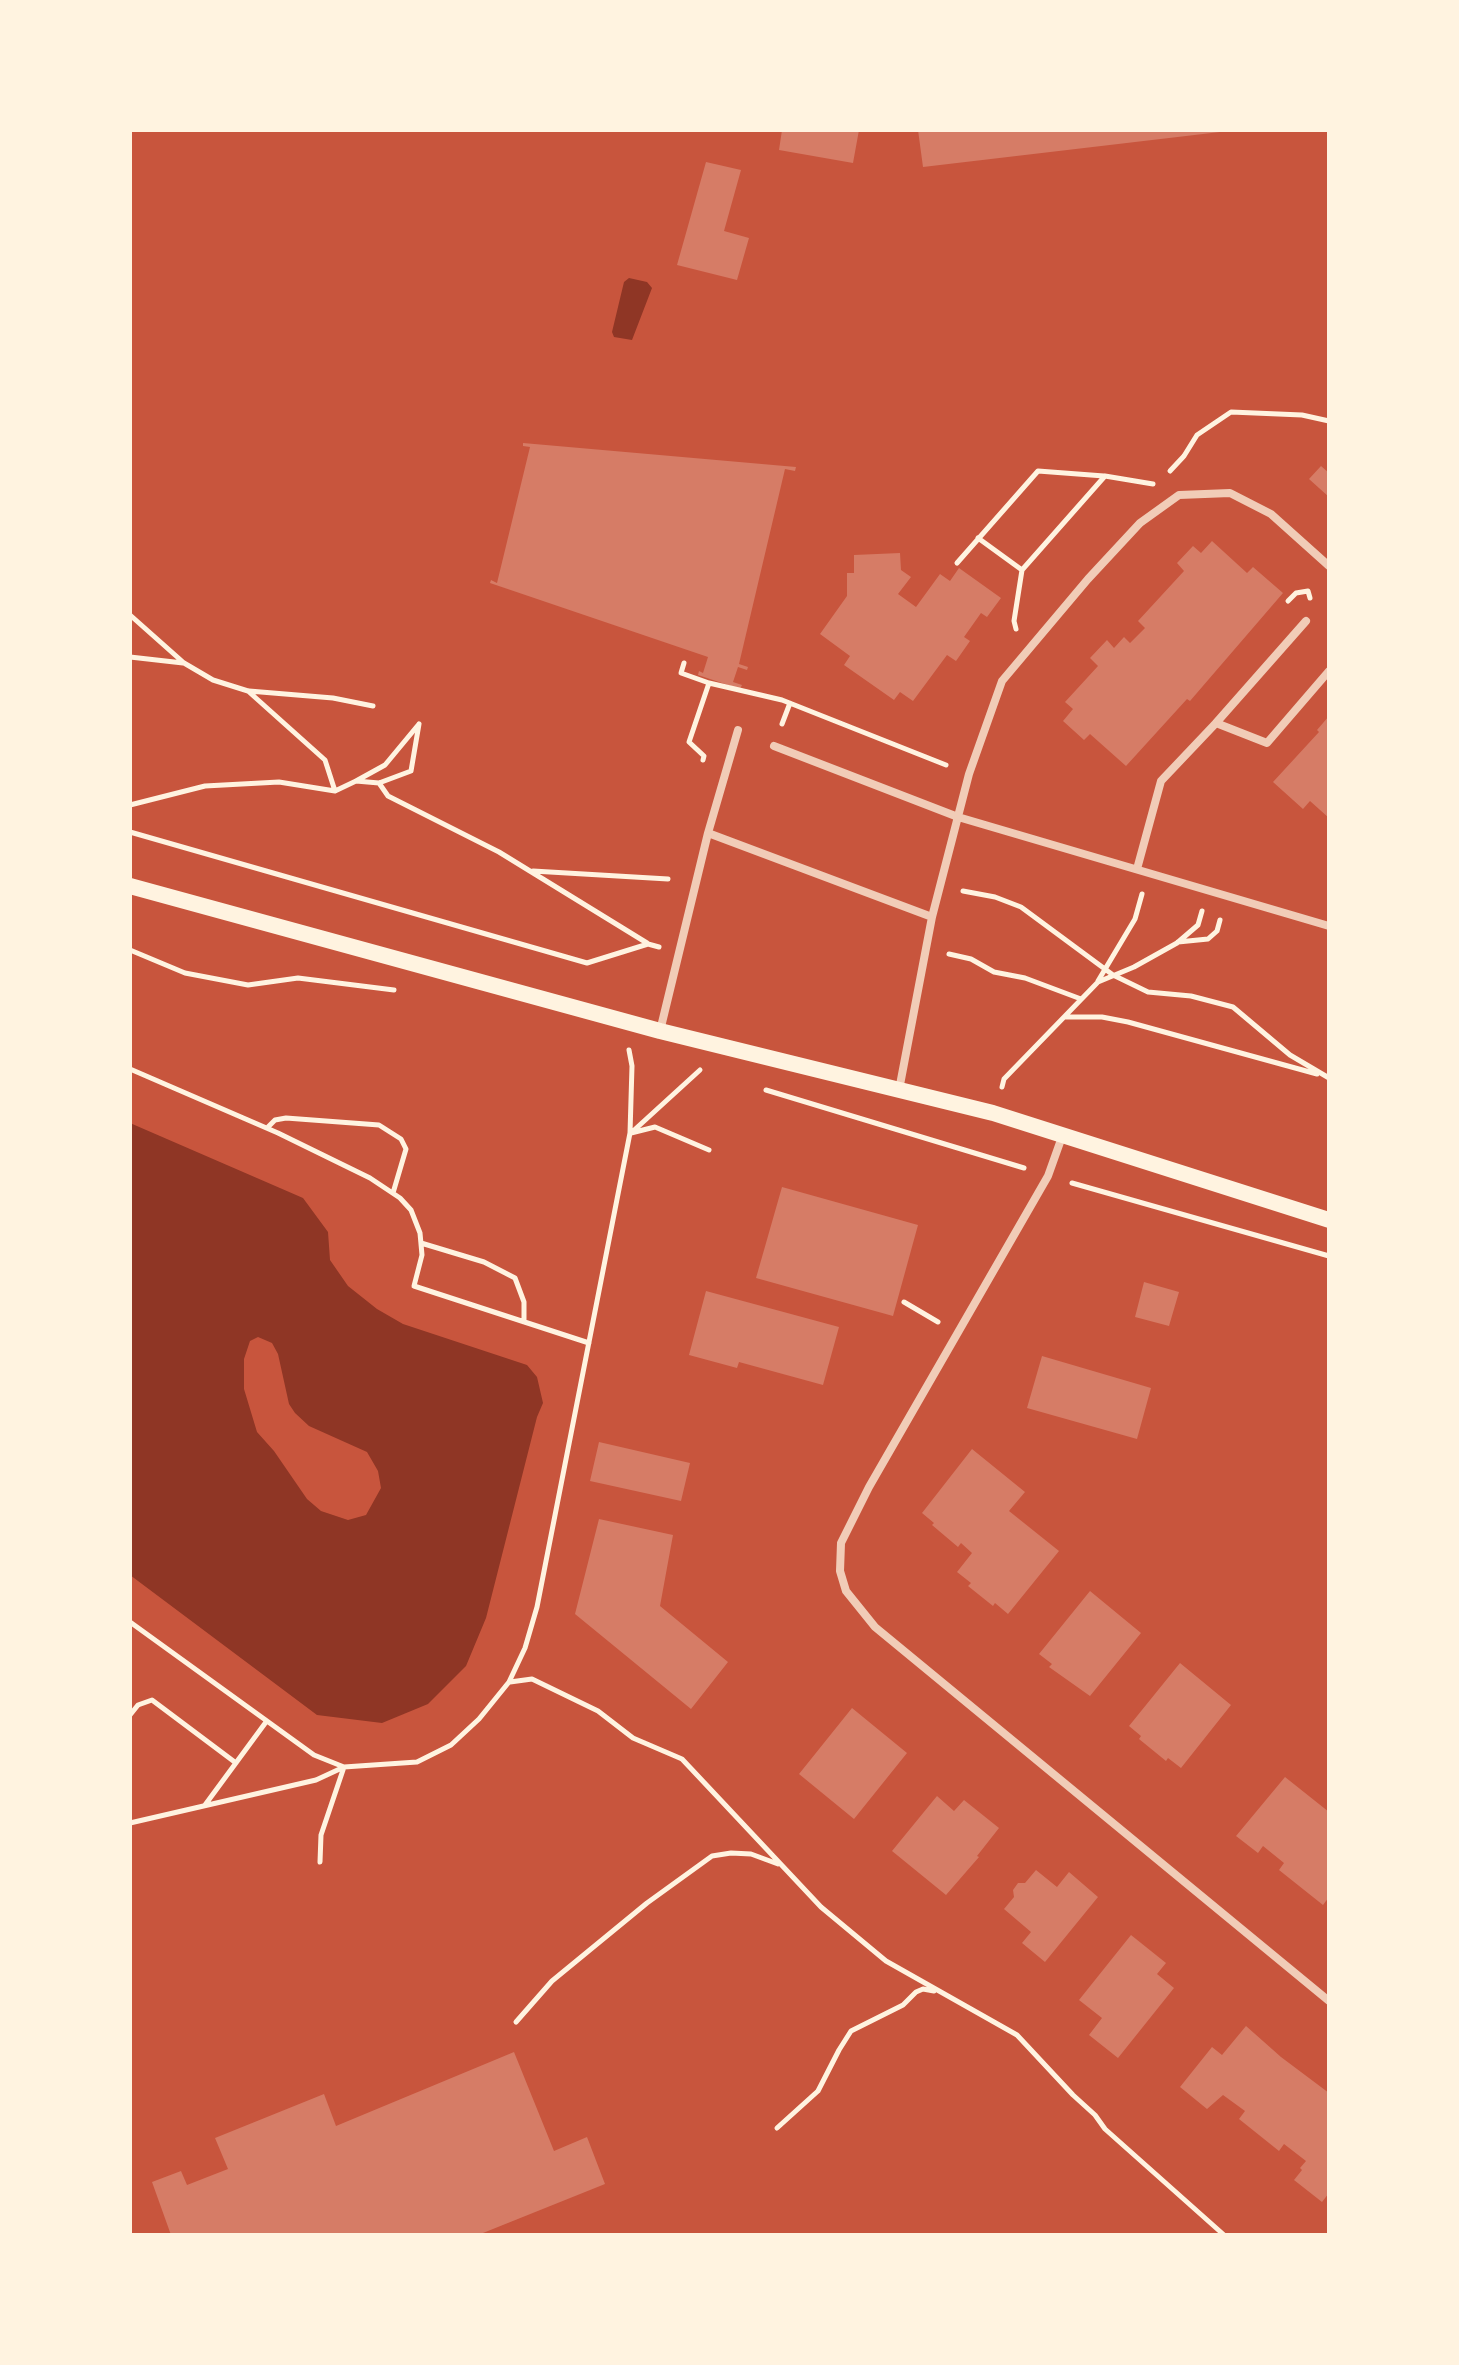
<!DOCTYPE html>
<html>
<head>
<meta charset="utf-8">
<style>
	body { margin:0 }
	#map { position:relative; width:1459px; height:2365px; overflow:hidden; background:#c8553d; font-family:"Noto Sans",sans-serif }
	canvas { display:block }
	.frame { position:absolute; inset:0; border:132px solid #fff3e0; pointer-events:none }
</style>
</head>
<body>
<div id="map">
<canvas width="1459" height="2365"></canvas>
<div class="frame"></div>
</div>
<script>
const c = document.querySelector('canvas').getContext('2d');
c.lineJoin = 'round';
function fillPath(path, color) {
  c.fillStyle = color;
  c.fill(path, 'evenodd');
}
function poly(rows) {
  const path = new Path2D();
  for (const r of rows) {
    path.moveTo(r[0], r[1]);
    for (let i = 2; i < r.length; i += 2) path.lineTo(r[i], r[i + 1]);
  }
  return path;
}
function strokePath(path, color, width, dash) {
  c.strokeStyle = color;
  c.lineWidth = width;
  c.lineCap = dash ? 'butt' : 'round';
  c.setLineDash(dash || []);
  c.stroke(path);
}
const water = poly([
	[629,278,647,282,652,288,632,340,614,337,612,332,624,282],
	[130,1123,303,1198,328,1232,330,1260,348,1286,377,1309,403,1324,527,1365,537,1377,543,1403,537,1417,486,1618,466,1666,428,1704,382,1723,317,1715,130,1575],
	[258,1337,272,1343,278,1354,289,1404,295,1413,309,1426,367,1452,378,1471,381,1488,366,1515,348,1520,321,1511,307,1499,274,1451,257,1432,244,1389,244,1359,250,1341]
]);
const building = poly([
	[782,130,859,130,853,163,779,150],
	[918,130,1219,130,1220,132,923,167],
	[706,162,741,170,724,231,749,238,737,280,677,265],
	[523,443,796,467,795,471,785,469,739,664,748,667,747,670,738,667,733,682,742,685,740,689,698,675,699,671,703,673,708,657,490,583,491,580,497,583,530,447,523,446],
	[1321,466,1329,473,1329,497,1309,479],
	[1212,541,1247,573,1253,567,1283,593,1190,701,1187,699,1126,766,1090,734,1084,740,1063,721,1073,709,1065,702,1098,666,1090,658,1107,640,1114,648,1124,637,1130,643,1145,628,1138,621,1184,571,1177,563,1193,546,1201,553],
	[900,553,901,570,911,577,898,594,916,607,940,574,950,581,959,568,1001,598,987,617,981,613,964,637,970,641,956,661,947,655,913,701,900,692,894,700,844,665,850,656,820,634,847,596,847,573,854,573,854,555],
	[1329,716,1329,818,1310,801,1303,809,1273,782,1319,732,1317,730],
	[782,1187,918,1225,893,1316,756,1278],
	[1144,1282,1179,1292,1169,1326,1135,1317],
	[706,1291,839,1327,823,1385,739,1362,737,1368,689,1355],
	[1042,1356,1151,1388,1137,1439,1027,1408],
	[599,1442,690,1463,681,1501,590,1481],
	[972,1449,1025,1492,1009,1511,1059,1551,1008,1614,995,1603,993,1606,968,1586,971,1583,957,1572,972,1553,961,1543,958,1547,932,1525,934,1523,922,1513],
	[599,1519,673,1535,660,1606,728,1662,691,1709,575,1614],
	[1090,1591,1141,1633,1090,1696,1049,1667,1052,1664,1039,1654],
	[1180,1663,1231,1705,1181,1768,1168,1758,1166,1761,1139,1739,1141,1736,1129,1726],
	[852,1708,907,1753,854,1819,799,1774],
	[1285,1777,1329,1812,1329,1897,1323,1905,1279,1870,1284,1863,1263,1846,1258,1853,1236,1836],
	[937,1796,954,1811,964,1800,999,1828,977,1856,979,1857,946,1895,892,1851],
	[1036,1870,1057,1887,1069,1872,1098,1897,1045,1962,1022,1943,1031,1932,1004,1909,1014,1897,1013,1890,1018,1883,1025,1883],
	[1131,1935,1166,1963,1157,1974,1174,1988,1118,2058,1089,2035,1102,2018,1079,2000],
	[1246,2026,1281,2057,1329,2093,1329,2193,1322,2202,1294,2180,1302,2170,1300,2168,1306,2161,1284,2144,1279,2151,1239,2119,1245,2111,1223,2095,1207,2109,1180,2087,1212,2047,1222,2055],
	[514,2052,554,2151,587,2137,605,2184,478,2235,171,2235,152,2182,181,2171,187,2185,228,2169,215,2138,324,2094,336,2126]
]);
const path = poly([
	[1170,471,1184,456,1197,435,1231,412,1302,415,1329,421],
	[978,538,1022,570],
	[957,563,1038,471,1104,476],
	[1288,601,1296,593,1308,591,1310,598],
	[130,615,184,663,213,680,248,691,325,760,335,791,356,781,379,783,411,771,419,724],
	[1016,629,1014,621,1022,570,1105,476,1153,484],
	[130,657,183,663],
	[684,663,681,673,709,683,689,742,704,756,703,760],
	[709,683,782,700,946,765],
	[249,691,333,698,373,706],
	[782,724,790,703],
	[356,781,385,765,419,724],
	[379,783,388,796,499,852,647,943],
	[130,805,205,786,279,782,335,791],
	[130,832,587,963,648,944,659,947],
	[533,871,668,879],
	[963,891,995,897,1021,907,1113,975,1148,992,1191,996,1233,1007,1290,1055,1329,1078],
	[1178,942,1208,939,1217,931,1220,920],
	[130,950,185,973,248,985,298,978,394,990],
	[949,954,971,959,994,972,1025,978,1081,999],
	[1098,981,1135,919,1142,894],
	[1066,1017,1102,1017,1128,1022,1317,1074],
	[130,1069,278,1133,370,1178,400,1198,411,1210,420,1233,422,1255,414,1286,589,1343],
	[1002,1087,1004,1079,1098,982,1134,967,1177,943,1198,925,1202,911],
	[766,1090,1024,1168],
	[267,1128,275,1120,286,1118,379,1125,401,1139,406,1149,393,1193],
	[631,1133,700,1070],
	[631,1133,655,1127,709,1150],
	[1072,1183,1329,1256],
	[421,1243,484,1262,515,1278,524,1302,524,1322],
	[904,1302,938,1322],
	[130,1622,314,1755,344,1767,417,1762,451,1745,479,1719,509,1682,525,1648,537,1607,630,1133,632,1066,629,1050],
	[510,1682,532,1679,598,1711,633,1738,682,1759,821,1907,886,1961,1017,2035,1073,2095,1095,2115,1105,2129,1224,2235],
	[130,1715,138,1705,152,1700,236,1763],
	[205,1805,266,1722],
	[130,1823,316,1780,344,1767,321,1835,320,1862],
	[516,2022,552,1981,647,1903,712,1856,731,1853,751,1854,778,1864],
	[777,2128,818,2091,839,2050,851,2031,903,2005,916,1992,923,1989,934,1991]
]);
const minor = poly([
	[1216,723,1306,621],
	[774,746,958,817,1329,926],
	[708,833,932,917,899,1090],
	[1137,869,1161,781,1216,723,1267,743,1329,671],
	[932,917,969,774,1002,681,1088,579,1140,523,1179,495,1230,493,1271,514,1329,566],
	[660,1031,708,833,738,730],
	[1063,1134,1048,1176,869,1487,841,1543,840,1571,846,1591,875,1627,1329,2001]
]);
const secondary = poly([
	[130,886,660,1031,993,1113,1329,1220]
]);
fillPath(water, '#8f3625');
fillPath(building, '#d67c66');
strokePath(path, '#fff3e0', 5);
strokePath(minor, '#f1ccb7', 8);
strokePath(secondary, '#fff3e0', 16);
</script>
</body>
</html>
